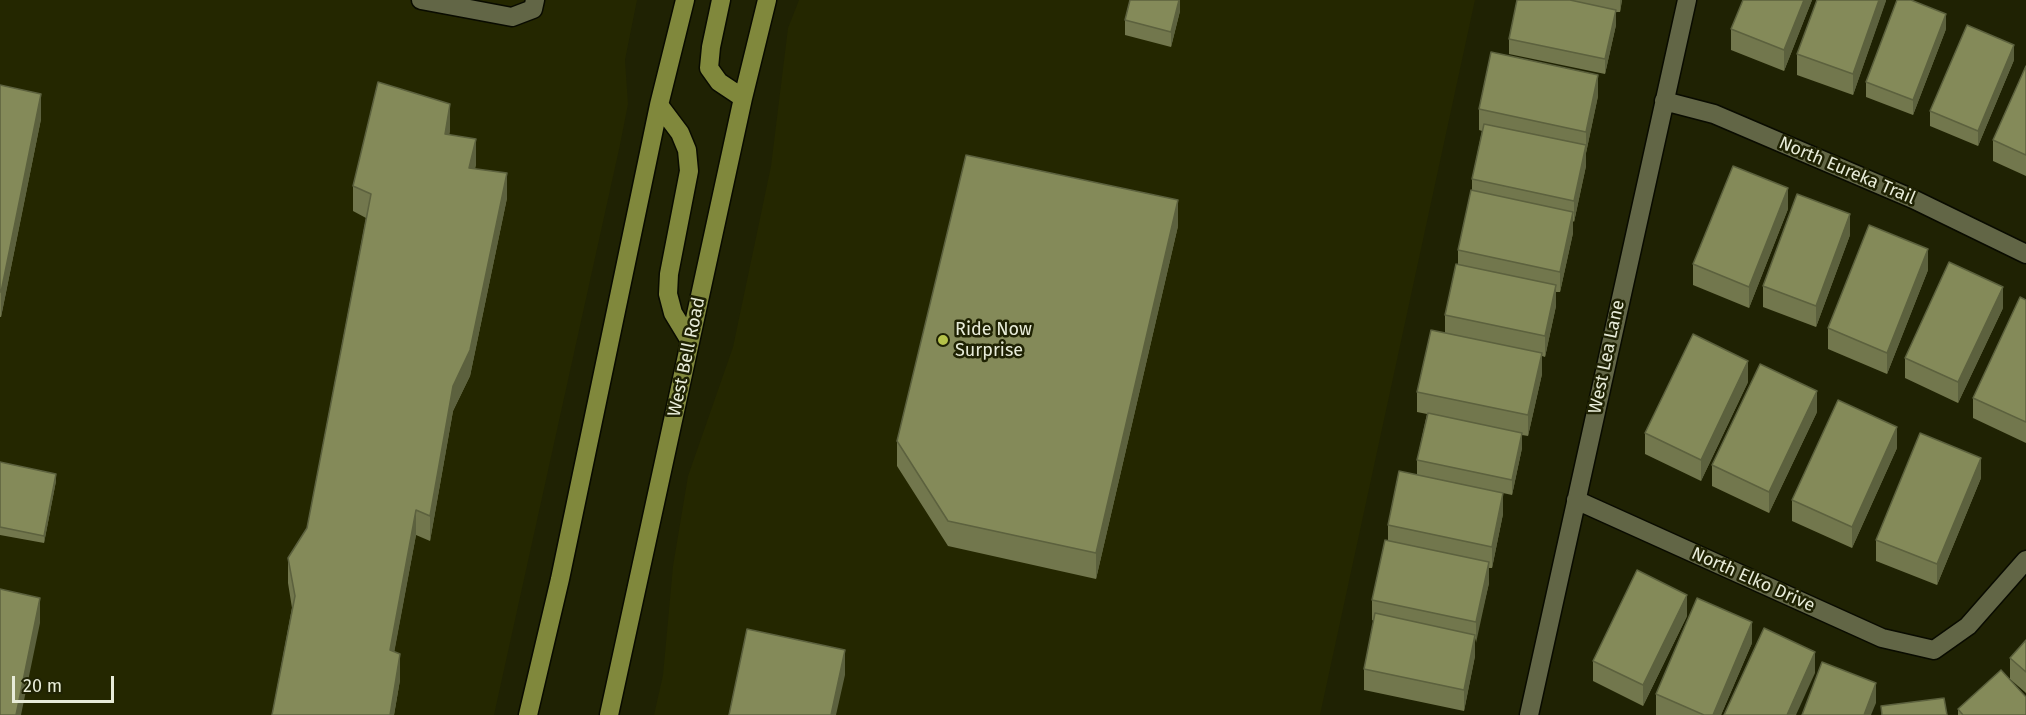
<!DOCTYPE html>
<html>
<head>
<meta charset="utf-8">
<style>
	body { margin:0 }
	#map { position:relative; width:2026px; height:715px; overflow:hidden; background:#1f2203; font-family:"Fira Sans",sans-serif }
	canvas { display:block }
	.scale { position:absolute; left:12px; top:676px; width:102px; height:27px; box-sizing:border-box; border:3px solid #e8ecd9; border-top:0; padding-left:8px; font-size:18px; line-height:21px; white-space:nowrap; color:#e8ecd9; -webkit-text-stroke:4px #1f2203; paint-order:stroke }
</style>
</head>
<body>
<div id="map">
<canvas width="2026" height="715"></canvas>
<div class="scale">20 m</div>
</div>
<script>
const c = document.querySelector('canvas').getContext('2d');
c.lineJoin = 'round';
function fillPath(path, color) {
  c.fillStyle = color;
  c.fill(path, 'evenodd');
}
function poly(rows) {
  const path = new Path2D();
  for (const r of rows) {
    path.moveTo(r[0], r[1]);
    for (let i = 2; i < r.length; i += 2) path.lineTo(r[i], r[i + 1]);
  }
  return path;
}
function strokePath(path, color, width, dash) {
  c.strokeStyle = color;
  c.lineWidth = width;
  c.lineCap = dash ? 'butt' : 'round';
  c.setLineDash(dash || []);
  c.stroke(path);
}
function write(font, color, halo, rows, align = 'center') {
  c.font = font + ' "Fira Sans",sans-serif';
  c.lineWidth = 5;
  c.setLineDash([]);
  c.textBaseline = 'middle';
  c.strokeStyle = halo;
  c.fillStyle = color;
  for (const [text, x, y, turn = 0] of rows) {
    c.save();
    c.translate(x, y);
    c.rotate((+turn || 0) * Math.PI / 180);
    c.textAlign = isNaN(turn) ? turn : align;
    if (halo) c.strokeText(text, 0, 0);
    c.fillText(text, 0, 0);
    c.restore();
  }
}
const built = poly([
	[0,0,637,0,625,60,628,104,620,145,494,715,0,715],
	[799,0,1475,0,1320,715,654,715,663,675,673,566,688,476,733,347,771,166,788,28]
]);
const minor = poly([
	[421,0,512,17,533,9,535,0],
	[1664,101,1714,114,1913,199,2026,254],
	[1576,500,1882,638,1934,650,1968,626,2026,560],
	[1529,715,1687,0]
]);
const major = poly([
	[721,0,711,47,709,68,719,82,743,98],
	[659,105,680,133,687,150,689,171,669,274,668,294,673,313,690,341],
	[528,715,560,579,659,105,685,0],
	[609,715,743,98,767,0]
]);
const wall = poly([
	[1180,0,1180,11,1171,47,1125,35,1125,20],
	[1517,0,1622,0,1620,12,1616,12,1616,25,1605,74,1509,54,1509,39],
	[1812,0,1784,71,1731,50,1731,29],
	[1886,0,1853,95,1797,75,1797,54],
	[1946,29,1913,115,1866,97,1866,82],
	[2014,60,1978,146,1930,126,1930,111],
	[2026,66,2026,176,1993,161,1993,140],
	[0,85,41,119,1,317,0,317],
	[1598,96,1586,153,1586,166,1574,222,1573,221,1573,233,1560,292,1556,292,1556,306,1545,357,1542,356,1542,374,1528,436,1522,435,1522,448,1512,495,1503,493,1503,514,1492,568,1489,568,1489,583,1475,642,1475,656,1464,711,1364,690,1364,669,1374,621,1372,620,1372,600,1388,541,1388,525,1417,475,1417,460,1427,414,1417,412,1417,392,1445,333,1445,315,1458,264,1458,250,1472,191,1472,179,1482,131,1479,130,1479,109],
	[450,130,449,135,476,164,475,169,507,198,470,376,453,411,430,541,416,535,394,652,400,680,394,715,272,715,292,608,288,583,288,558,307,528,366,218,353,211,353,186],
	[1788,209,1749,308,1693,285,1693,264],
	[1178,226,1096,579,948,546,897,466,897,441],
	[1850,235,1816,327,1763,307,1763,286],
	[1928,270,1887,374,1828,349,1828,328],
	[2026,300,2026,443,1973,418,1973,398],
	[2003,308,1958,403,1905,378,1905,358],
	[1748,382,1701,481,1645,454,1645,433],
	[1817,412,1769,513,1712,486,1712,465],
	[1897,448,1852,548,1792,521,1792,500],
	[0,462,56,481,44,543,0,535],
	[1981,478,1937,585,1876,561,1876,540],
	[1687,616,1643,706,1593,681,1593,661],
	[2026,640,2026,693,2010,679,2010,658],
	[1752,643,1721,715,1656,715,1656,694],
	[1958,709,2026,715,1958,715]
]);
const shadedWall = poly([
	[1179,0,1180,0,1180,11,1171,47,1171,32],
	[1620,0,1622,0,1620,12],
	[1804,0,1812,0,1784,71,1784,50],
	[1879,0,1886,0,1886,1,1853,95,1853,74],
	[1616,10,1616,25,1605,74,1605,59],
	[1946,14,1946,29,1913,115,1913,100],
	[2014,45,2014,60,1978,146,1978,131],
	[1598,75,1598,96,1586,153,1586,132],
	[41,94,41,119,1,317,1,292],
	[450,104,450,130,445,159,445,134],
	[476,139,476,164,469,193,469,168],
	[1586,145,1586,166,1574,222,1574,201],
	[507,173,507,198,470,376,453,411,430,541,430,516,453,386],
	[1788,188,1788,209,1749,308,1749,287],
	[1178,200,1178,226,1096,579,1096,553],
	[1573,212,1573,233,1560,292,1560,272],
	[1850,214,1850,235,1816,327,1816,306],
	[1928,249,1928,270,1887,374,1887,353],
	[1556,285,1556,306,1545,357,1545,336],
	[2003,287,2003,308,1958,403,1958,382],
	[1542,353,1542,374,1528,436,1528,415],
	[1748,361,1748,382,1701,481,1701,460],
	[1817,391,1817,412,1769,513,1769,492],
	[1897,427,1897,448,1852,548,1852,527],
	[1522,433,1522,448,1512,495,1512,480],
	[1981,458,1981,478,1937,585,1937,564],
	[56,474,56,481,44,543,44,536],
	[1503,493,1503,514,1492,568,1492,547],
	[416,510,416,535,390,675,390,650],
	[1489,562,1489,583,1476,643,1476,622],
	[1687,595,1687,616,1643,706,1643,685],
	[40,598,40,623,21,715,16,715],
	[1752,622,1752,643,1721,715,1713,715],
	[1475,635,1475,656,1464,711,1464,690],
	[845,650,845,675,836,715,831,715],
	[1815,652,1815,673,1796,715,1787,715],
	[400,654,400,680,394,715,390,715],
	[1876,683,1876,703,1871,715,1864,715]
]);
const building = poly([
	[1130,0,1179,0,1171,32,1125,20,1130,0],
	[1517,0,1570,0,1616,10,1605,59,1509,39,1517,0],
	[1743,0,1804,0,1784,50,1731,29,1743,0],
	[1817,0,1879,0,1853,74,1797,54,1817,0],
	[1897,0,1911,0,1946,14,1913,100,1866,82,1897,0],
	[1967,25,2014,45,1978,131,1930,111,1967,25],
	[1491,52,1598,75,1586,132,1479,109,1491,52],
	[2026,66,2026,155,1993,140,2026,66],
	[378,82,450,104,445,134,476,139,469,168,507,173,470,350,453,386,430,516,416,510,390,650,400,654,390,715,272,715,295,596,288,558,307,528,371,194,353,186,378,82],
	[0,85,41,94,1,292,0,292,0,85],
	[1484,124,1586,145,1574,201,1472,179,1484,124],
	[966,155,1178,200,1096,553,948,521,897,441,966,155],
	[1733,166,1788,188,1749,287,1693,264,1733,166],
	[1471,190,1573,212,1560,272,1458,250,1471,190],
	[1797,194,1850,214,1816,306,1763,286,1797,194],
	[1869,225,1928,249,1887,353,1828,328,1869,225],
	[1949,262,2003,287,1958,382,1905,358,1949,262],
	[1456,264,1556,285,1545,336,1445,315,1456,264],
	[2020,297,2026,300,2026,422,1973,398,2020,297],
	[1431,330,1542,353,1528,415,1417,392,1431,330],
	[1693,334,1748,361,1701,460,1645,433,1693,334],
	[1760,364,1817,391,1769,492,1712,465,1760,364],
	[1838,400,1897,427,1852,527,1792,500,1838,400],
	[1428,413,1522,433,1512,480,1417,460,1428,413],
	[1920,433,1981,458,1937,564,1876,540,1920,433],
	[0,462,56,474,44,536,0,527,0,462],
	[1399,471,1503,493,1492,547,1388,525,1399,471],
	[1385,540,1489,562,1476,622,1372,600,1385,540],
	[1637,570,1687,595,1643,685,1593,661,1637,570],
	[0,589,40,598,16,715,0,715,0,589],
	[1697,598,1752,622,1713,715,1704,715,1656,694,1697,598],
	[1375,613,1475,635,1464,690,1364,669,1375,613],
	[1764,628,1815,652,1787,715,1724,715,1764,628],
	[747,629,845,650,831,715,729,715,747,629],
	[2026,640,2026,672,2010,658,2026,640],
	[1822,662,1876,683,1864,715,1802,715,1822,662],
	[2001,670,2026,697,2026,715,1963,715,1958,709,2001,670],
	[1944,698,1947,715,1882,715,1881,706,1944,698]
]);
const markers = [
	[943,340,6,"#b5c249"]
];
const streetNames = [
	["North Eureka Trail",1847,171,23],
	["West Bell Road",687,357,-78],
	["West Lea Lane",1607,357,-78],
	["North Elko Drive",1753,580,24]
];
const poiNames = [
	["Ride Now",955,330],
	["Surprise",955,351]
];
fillPath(built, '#242700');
strokePath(minor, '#090b00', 21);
strokePath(major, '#090b00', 21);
strokePath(minor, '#626646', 18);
strokePath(major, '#80883c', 18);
fillPath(wall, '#72774d');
fillPath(shadedWall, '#5c613e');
fillPath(building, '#848a59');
strokePath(building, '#5c613e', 1.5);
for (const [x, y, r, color] of markers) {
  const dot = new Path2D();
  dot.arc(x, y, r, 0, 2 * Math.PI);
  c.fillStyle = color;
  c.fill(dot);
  strokePath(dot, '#1f2203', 2);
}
write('18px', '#e8ecd9', '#1f2203', streetNames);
write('18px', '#e8ecd9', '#1f2203', poiNames, 'left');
</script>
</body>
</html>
